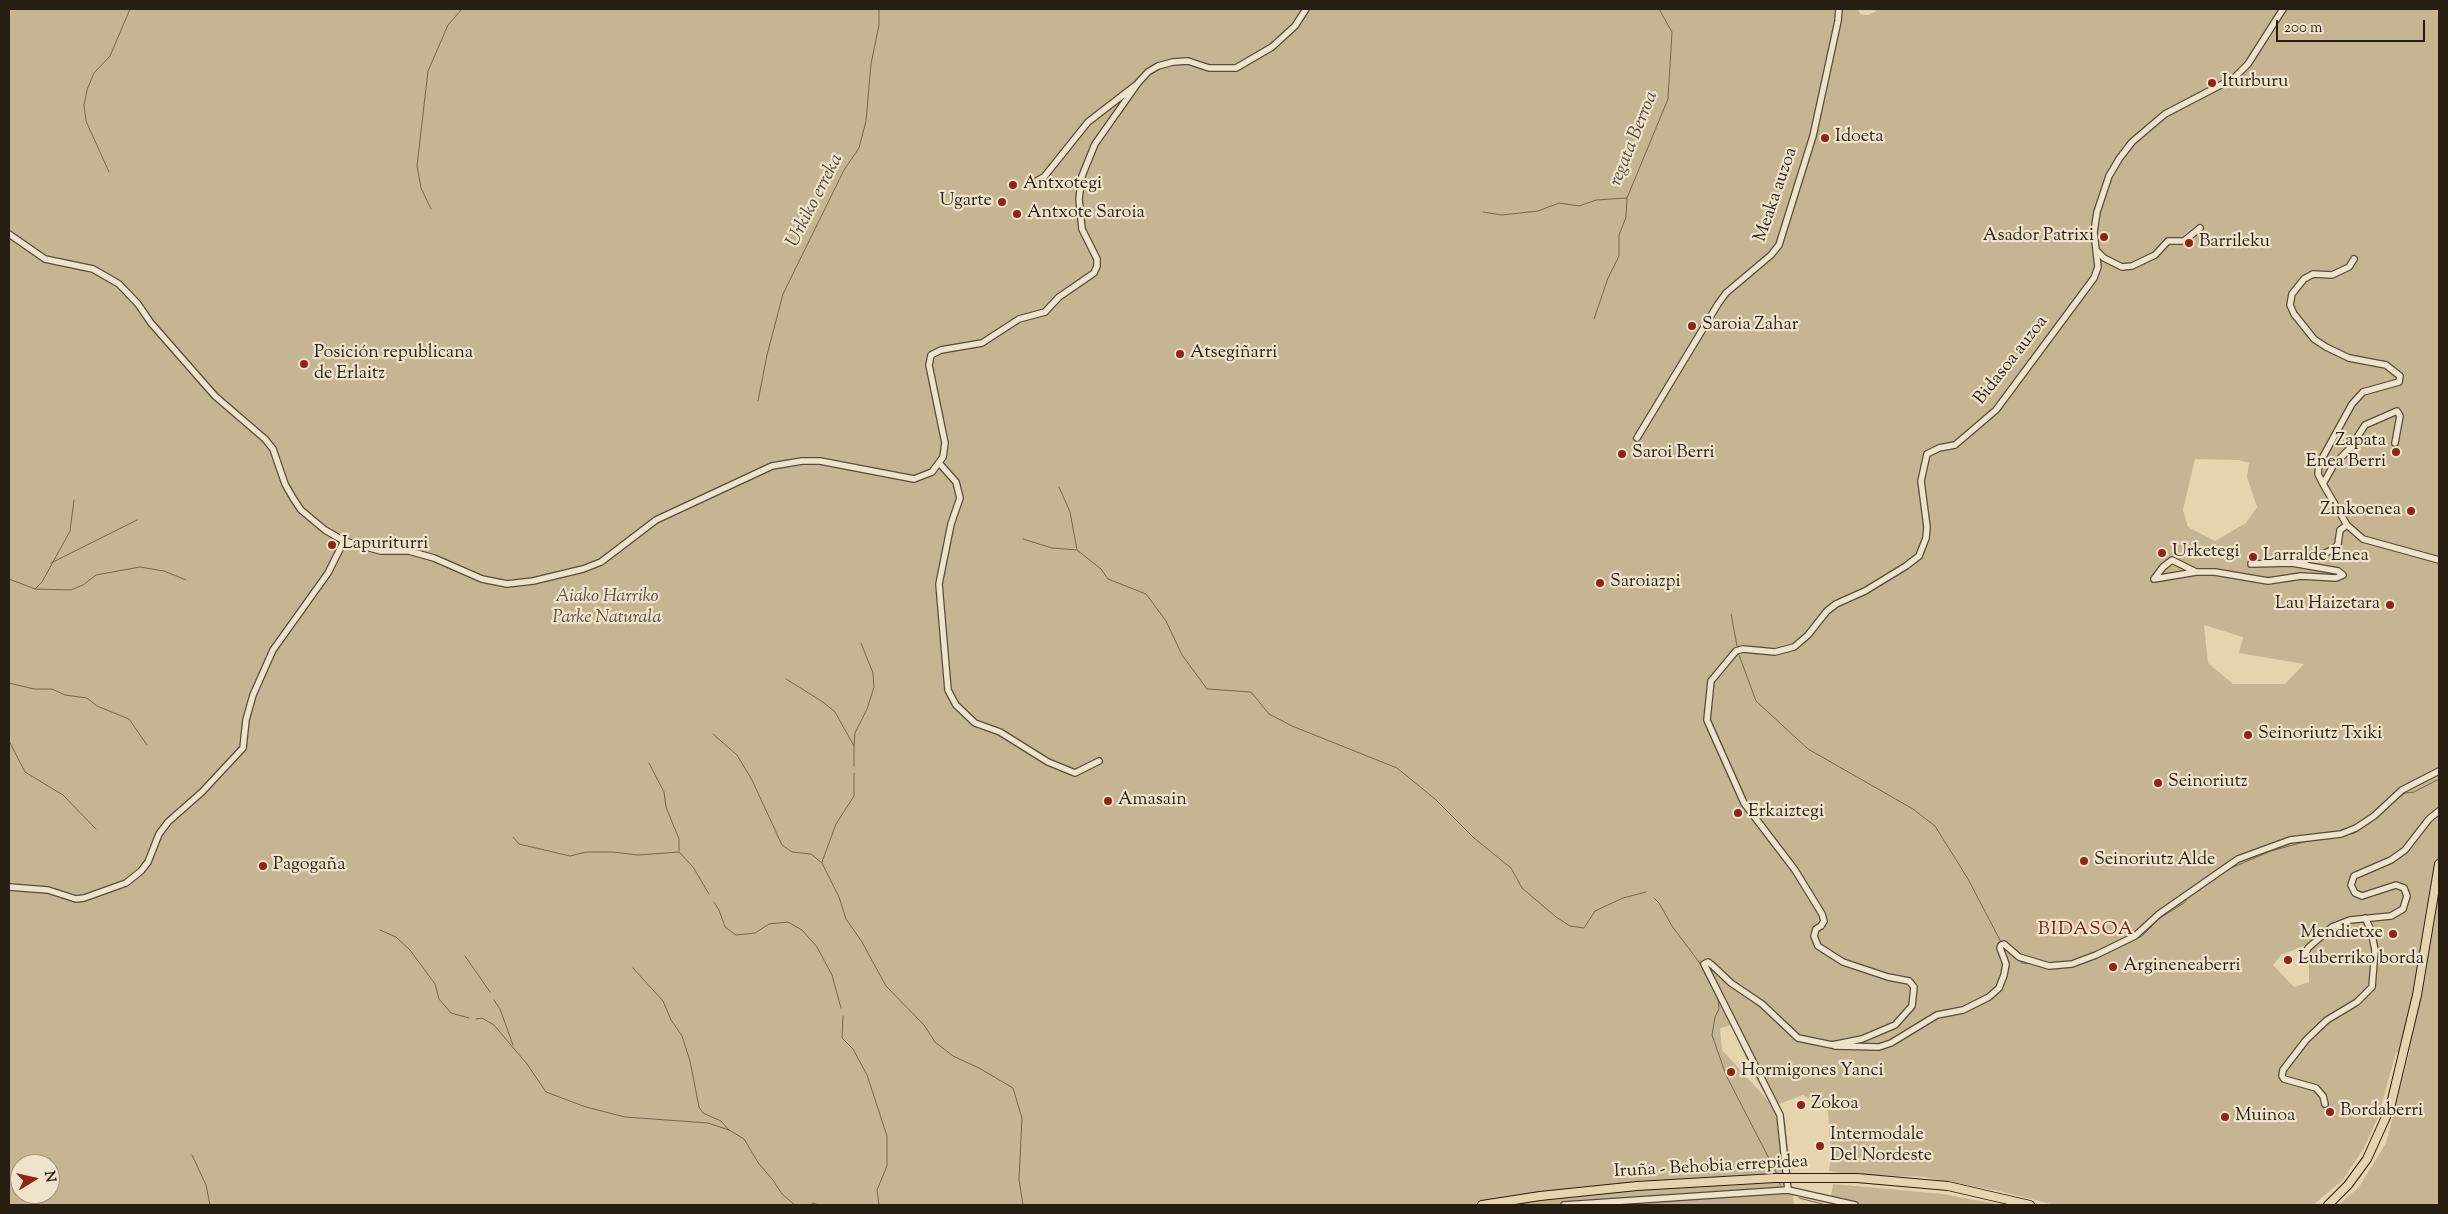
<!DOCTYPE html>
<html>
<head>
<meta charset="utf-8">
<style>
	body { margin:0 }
	#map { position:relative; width:2448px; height:1214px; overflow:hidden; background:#e6d4ae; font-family:"Sorts Mill Goudy",serif }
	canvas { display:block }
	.frame { position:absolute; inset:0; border:10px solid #281d11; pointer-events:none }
	.north { position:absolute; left:10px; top:1154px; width:50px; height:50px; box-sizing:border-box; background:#efe3ca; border:1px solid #9f9480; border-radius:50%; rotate:81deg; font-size:14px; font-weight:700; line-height:20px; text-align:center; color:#281d11 }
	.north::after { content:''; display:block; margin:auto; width:18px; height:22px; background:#8f2418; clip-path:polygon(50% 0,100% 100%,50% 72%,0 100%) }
	.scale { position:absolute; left:2276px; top:20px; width:149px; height:22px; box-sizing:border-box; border:2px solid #281d11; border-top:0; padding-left:6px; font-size:15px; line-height:18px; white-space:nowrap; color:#281d11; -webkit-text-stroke:4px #efe3ca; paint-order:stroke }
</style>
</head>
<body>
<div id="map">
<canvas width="2448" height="1214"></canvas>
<div class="frame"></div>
<div class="north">N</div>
<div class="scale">200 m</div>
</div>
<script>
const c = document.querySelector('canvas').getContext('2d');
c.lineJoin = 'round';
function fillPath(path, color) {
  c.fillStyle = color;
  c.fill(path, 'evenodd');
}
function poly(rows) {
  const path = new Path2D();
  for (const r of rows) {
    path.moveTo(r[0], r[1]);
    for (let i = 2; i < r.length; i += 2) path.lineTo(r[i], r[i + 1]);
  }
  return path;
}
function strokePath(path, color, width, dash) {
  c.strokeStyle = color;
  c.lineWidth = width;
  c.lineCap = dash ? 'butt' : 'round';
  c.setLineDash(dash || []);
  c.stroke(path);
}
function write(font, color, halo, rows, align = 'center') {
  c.font = font + ' "Sorts Mill Goudy",serif';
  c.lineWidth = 4.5;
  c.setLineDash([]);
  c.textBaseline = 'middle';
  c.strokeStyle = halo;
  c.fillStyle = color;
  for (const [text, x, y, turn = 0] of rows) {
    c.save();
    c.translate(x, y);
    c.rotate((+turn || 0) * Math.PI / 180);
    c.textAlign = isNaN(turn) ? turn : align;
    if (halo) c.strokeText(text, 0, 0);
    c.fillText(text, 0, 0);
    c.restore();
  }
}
const green = poly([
	[9,9,1858,9,1860,14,1868,15,1875,12,1876,9,2439,9,2439,1205,2338,1205,2359,1187,2386,1143,2410,1050,2396,1053,2378,1117,2364,1148,2343,1180,2313,1205,2055,1205,1999,1191,1925,1177,1848,1174,1829,1171,1831,1157,1828,1111,1803,1095,1773,1106,1785,1119,1794,1205,9,1205],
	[2195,459,2239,460,2249,463,2247,477,2257,507,2246,523,2215,541,2188,527,2183,510],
	[2204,625,2243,637,2239,653,2304,664,2285,684,2233,684,2208,663],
	[2309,944,2309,982,2294,987,2273,965,2281,955],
	[1731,1025,1754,1076,1771,1104,1722,1050,1720,1028],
	[20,1164,50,1164,50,1194,20,1194],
	[1833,1184,1943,1194,2001,1205,1836,1205,1830,1204]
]);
const stream = poly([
	[109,172,86,121,84,105,87,90,94,73,110,56,130,9],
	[431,209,421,188,417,166,428,71,448,25,462,9],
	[1483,212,1502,215,1538,211,1559,203,1579,206,1596,200,1627,198,1668,99,1672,32,1659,9],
	[1594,319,1608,278,1619,256,1619,235,1626,217,1627,198],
	[758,401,767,355,783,294,844,170,859,148,866,121,871,64,879,25,879,9],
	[1059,487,1070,512,1077,550,1101,569,1108,579,1146,594,1166,621,1182,655,1207,689,1251,692,1269,714,1292,726,1397,768,1435,799,1474,838,1511,868,1522,888,1556,917,1570,926,1584,928,1595,911,1623,898,1646,892],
	[1023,539,1052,548,1076,550],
	[51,563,137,520],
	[9,579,35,589,71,590,83,585,96,575,140,567,164,571,186,580],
	[35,589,42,582,70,531,74,500],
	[1731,614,1737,646],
	[1739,655,1756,701,1808,749,1913,809,1935,826,1968,879,2001,942],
	[786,679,823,702,835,712,854,746,854,766],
	[9,683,34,689,52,689,65,695,87,698,97,706,129,719,147,745],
	[713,734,737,755,752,780,782,845,792,852,811,854,822,863,839,897,846,919,862,942,886,986,924,1025,935,1042,953,1056,979,1068,1013,1088,1022,1118,1019,1180,1023,1205],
	[9,741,25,772,63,795,96,829],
	[854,746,855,733,867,709,874,687,873,673,861,643],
	[649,763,664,792,666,807,679,839,679,851],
	[513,837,519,844,570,856,586,852,613,852,638,855,679,852,693,867,709,894],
	[2323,839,2355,833,2405,793,2414,792,2439,779],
	[822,862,836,824,854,796,854,773],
	[2226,870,2271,851,2311,840],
	[1654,898,1659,903,1672,926,1699,962,1718,999,1719,1009,1715,1017,1712,1035,1726,1075,1777,1174],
	[714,902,719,910,725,927,736,935,755,933,769,924,788,922,802,930,817,947,832,975,841,1008],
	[380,930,396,937,410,950,435,984,439,999,451,1013,469,1018],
	[2114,949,2142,936,2160,918,2184,903,2189,896],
	[465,956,490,992],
	[2017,959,2022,963,2032,964],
	[2082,963,2106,953],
	[633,968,663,1001,671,1020,682,1036,690,1061,699,1107,703,1113,721,1121,729,1130],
	[494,1000,500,1009,513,1045],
	[843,1016,842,1038,853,1049,867,1075,887,1136,887,1166,877,1190,879,1205],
	[476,1019,482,1018,494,1025,527,1064,546,1092,586,1107,625,1117,708,1123,729,1130,744,1139,759,1164,773,1180,782,1194,795,1205],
	[192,1155,206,1185,210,1205],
	[1779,1180,1780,1185],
	[1799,1198,1826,1205],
	[810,1205,814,1203,818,1205]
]);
const minor = poly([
	[1038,180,1044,177,1088,122,1136,85],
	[9,234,45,259,93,269,119,284,138,304,151,323,215,396,265,439,273,449,285,484,293,498,301,510,325,530,344,541,381,551,409,551,434,558,482,579,507,584,533,581,583,569,601,562,656,520,772,466,802,461,820,461,914,479,932,472,943,457,945,443,929,365,931,355,941,350,982,343,1019,319,1045,312,1059,297,1094,273,1097,266,1097,259,1082,229,1079,199,1082,176,1095,144,1138,83,1148,72,1158,66,1173,62,1188,61,1209,68,1236,68,1272,47,1295,26,1306,9],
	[2097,251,2104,258,2122,267,2132,266,2155,255,2168,241,2184,241,2200,228],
	[1637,438,1718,304,1726,293,1771,255,1779,245,1813,136,1838,21,1839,9],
	[2395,443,2400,416,2397,411,2365,425,2351,447,2333,466,2323,484,2347,525,2363,539,2439,560],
	[940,464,956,482,960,498,951,524,939,584,948,690,956,705,975,723,1000,732,1048,762,1075,773,1099,761],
	[2323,484,2318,474,2319,464,2352,404,2363,392,2399,382,2400,376,2386,365,2349,358,2326,347,2314,339,2294,314,2290,305,2292,294,2304,279,2313,274,2332,275,2349,267,2354,259],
	[2251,564,2292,563,2314,558,2334,549,2338,544,2340,530,2347,525],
	[2196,572,2154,579,2163,567,2172,560,2196,572,2215,572,2268,581,2301,576,2336,578,2343,575,2338,571,2292,563],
	[9,887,48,890,76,899,84,898,126,883,141,871,148,862,159,834,168,822,202,792,243,748,246,720,253,695,273,650,328,573,344,541],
	[2305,955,2308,948,2332,927,2350,920,2391,916,2403,909,2407,896,2404,888,2396,885,2362,896,2355,893,2351,885,2354,876,2391,860,2405,850,2429,819,2439,811],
	[1835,1046,1879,1047,1891,1043,1937,1015,1963,1010,1989,997,1999,988,2004,975,2006,964,2000,948,2001,945,2004,944,2019,957,2049,966,2072,964,2096,955,2135,936,2159,914,2238,859,2290,840,2341,834,2356,828,2374,816,2402,790,2439,771],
	[2325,1104,2323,1096,2316,1088,2284,1079,2282,1076,2283,1070,2306,1040,2327,1020,2357,1002,2372,987,2375,950,2371,930,2365,918],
	[1788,1190,1780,1115,1704,964,1708,962,1712,965,1731,983,1762,1004,1798,1038,1832,1045,1862,1039,1895,1025,1912,1006,1914,987,1909,981,1888,977,1843,962,1818,946,1814,936,1816,929,1821,926,1824,921,1822,914,1795,870,1744,803,1707,720,1711,681,1736,651,1743,649,1775,652,1794,647,1808,635,1827,611,1836,604,1865,591,1906,566,1919,556,1926,538,1927,527,1921,481,1927,454,1939,448,1955,445,1996,410,2094,278,2098,267,2094,232,2097,212,2109,176,2119,159,2132,142,2165,114,2234,78,2248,64,2283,9],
	[1564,1205,1788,1190,1855,1205]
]);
const highway = poly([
	[1857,1178,1948,1186,2030,1205],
	[1482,1205,1540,1196,1637,1186,1775,1178],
	[2328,1205,2348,1185,2367,1159,2390,1108,2417,995,2439,864]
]);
const highwayBridge = poly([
	[1775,1178,1857,1178]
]);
const markers = [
	[2212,83,5,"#8f2418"],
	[1825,138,5,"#8f2418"],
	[1013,185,5,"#8f2418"],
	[1002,202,5,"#8f2418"],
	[1017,214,5,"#8f2418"],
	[2104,237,5,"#8f2418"],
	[2189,243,5,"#8f2418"],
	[1692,326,5,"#8f2418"],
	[1180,354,5,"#8f2418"],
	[304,364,5,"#8f2418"],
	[2396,452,5,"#8f2418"],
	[1622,454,5,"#8f2418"],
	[2411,511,5,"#8f2418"],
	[332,545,5,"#8f2418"],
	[2162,553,5,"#8f2418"],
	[2253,557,5,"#8f2418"],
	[1600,583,5,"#8f2418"],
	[2390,605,5,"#8f2418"],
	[2248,735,5,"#8f2418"],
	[2158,783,5,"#8f2418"],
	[1108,801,5,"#8f2418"],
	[1738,813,5,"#8f2418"],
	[2084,861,5,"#8f2418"],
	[263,866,5,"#8f2418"],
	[2393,934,5,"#8f2418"],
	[2288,960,5,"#8f2418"],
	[2113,967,5,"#8f2418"],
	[1731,1072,5,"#8f2418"],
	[1801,1105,5,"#8f2418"],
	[2330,1112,5,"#8f2418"],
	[2225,1117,5,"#8f2418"],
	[1820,1146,5,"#8f2418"]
];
const poiNames = [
	["Iturburu",2222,83],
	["Idoeta",1835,138],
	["Antxotegi",1023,185],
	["Ugarte",992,202,"right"],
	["Antxote Saroia",1027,214],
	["Asador Patrixi",2094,237,"right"],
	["Barrileku",2199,243],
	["Saroia Zahar",1702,326],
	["Posición republicana",314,354],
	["de Erlaitz",314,375],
	["Atsegiñarri",1190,354],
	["Zapata",2386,442,"right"],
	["Enea Berri",2386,463,"right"],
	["Saroi Berri",1632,454],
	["Zinkoenea",2401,511,"right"],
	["Lapuriturri",342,545],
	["Urketegi",2172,553],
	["Larralde Enea",2263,557],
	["Saroiazpi",1610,583],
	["Lau Haizetara",2380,605,"right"],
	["Seinoriutz Txiki",2258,735],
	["Seinoriutz",2168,783],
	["Amasain",1118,801],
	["Erkaiztegi",1748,813],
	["Seinoriutz Alde",2094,861],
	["Pagogaña",273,866],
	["Mendietxe",2383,934,"right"],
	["Luberriko borda",2298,960],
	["Argineneaberri",2123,967],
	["Hormigones Yanci",1741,1072],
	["Zokoa",1811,1105],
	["Bordaberri",2340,1112],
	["Muinoa",2235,1117],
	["Intermodale",1830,1136],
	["Del Nordeste",1830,1157]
];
const streetNames = [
	["Meaka auzoa",1777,195,-71],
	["Bidasoa auzoa",2012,361,-52],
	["Iruña - Behobia errepidea",1711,1168,-3]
];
const parkNames = [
	["Aiako Harriko",607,598],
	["Parke Naturala",607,619]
];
const waterNames = [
	["regata Berroa",1635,139,-68],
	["Urkiko erreka",816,201,-63]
];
const neighbourhoodNames = [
	["BIDASOA",2086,931]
];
fillPath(green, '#c6b593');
strokePath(stream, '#73664f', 1);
strokePath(minor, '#584b38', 8);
strokePath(highway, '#281d11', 10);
strokePath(minor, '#efe3ca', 5.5);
strokePath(highway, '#e6d4ae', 8);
strokePath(highwayBridge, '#281d11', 10, []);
strokePath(highwayBridge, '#e6d4ae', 8);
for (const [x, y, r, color] of markers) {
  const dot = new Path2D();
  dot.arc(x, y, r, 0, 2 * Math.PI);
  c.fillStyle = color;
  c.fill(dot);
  strokePath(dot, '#efe3ca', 2);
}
write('18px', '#281d11', '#efe3ca', poiNames, 'left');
write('18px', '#281d11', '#efe3ca', streetNames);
write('italic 18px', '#574b38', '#efe3ca', parkNames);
write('italic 19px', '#544735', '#efe3ca', waterNames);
c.letterSpacing = '1px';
write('19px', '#7a1f14', '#efe3ca', neighbourhoodNames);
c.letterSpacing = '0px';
</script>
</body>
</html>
